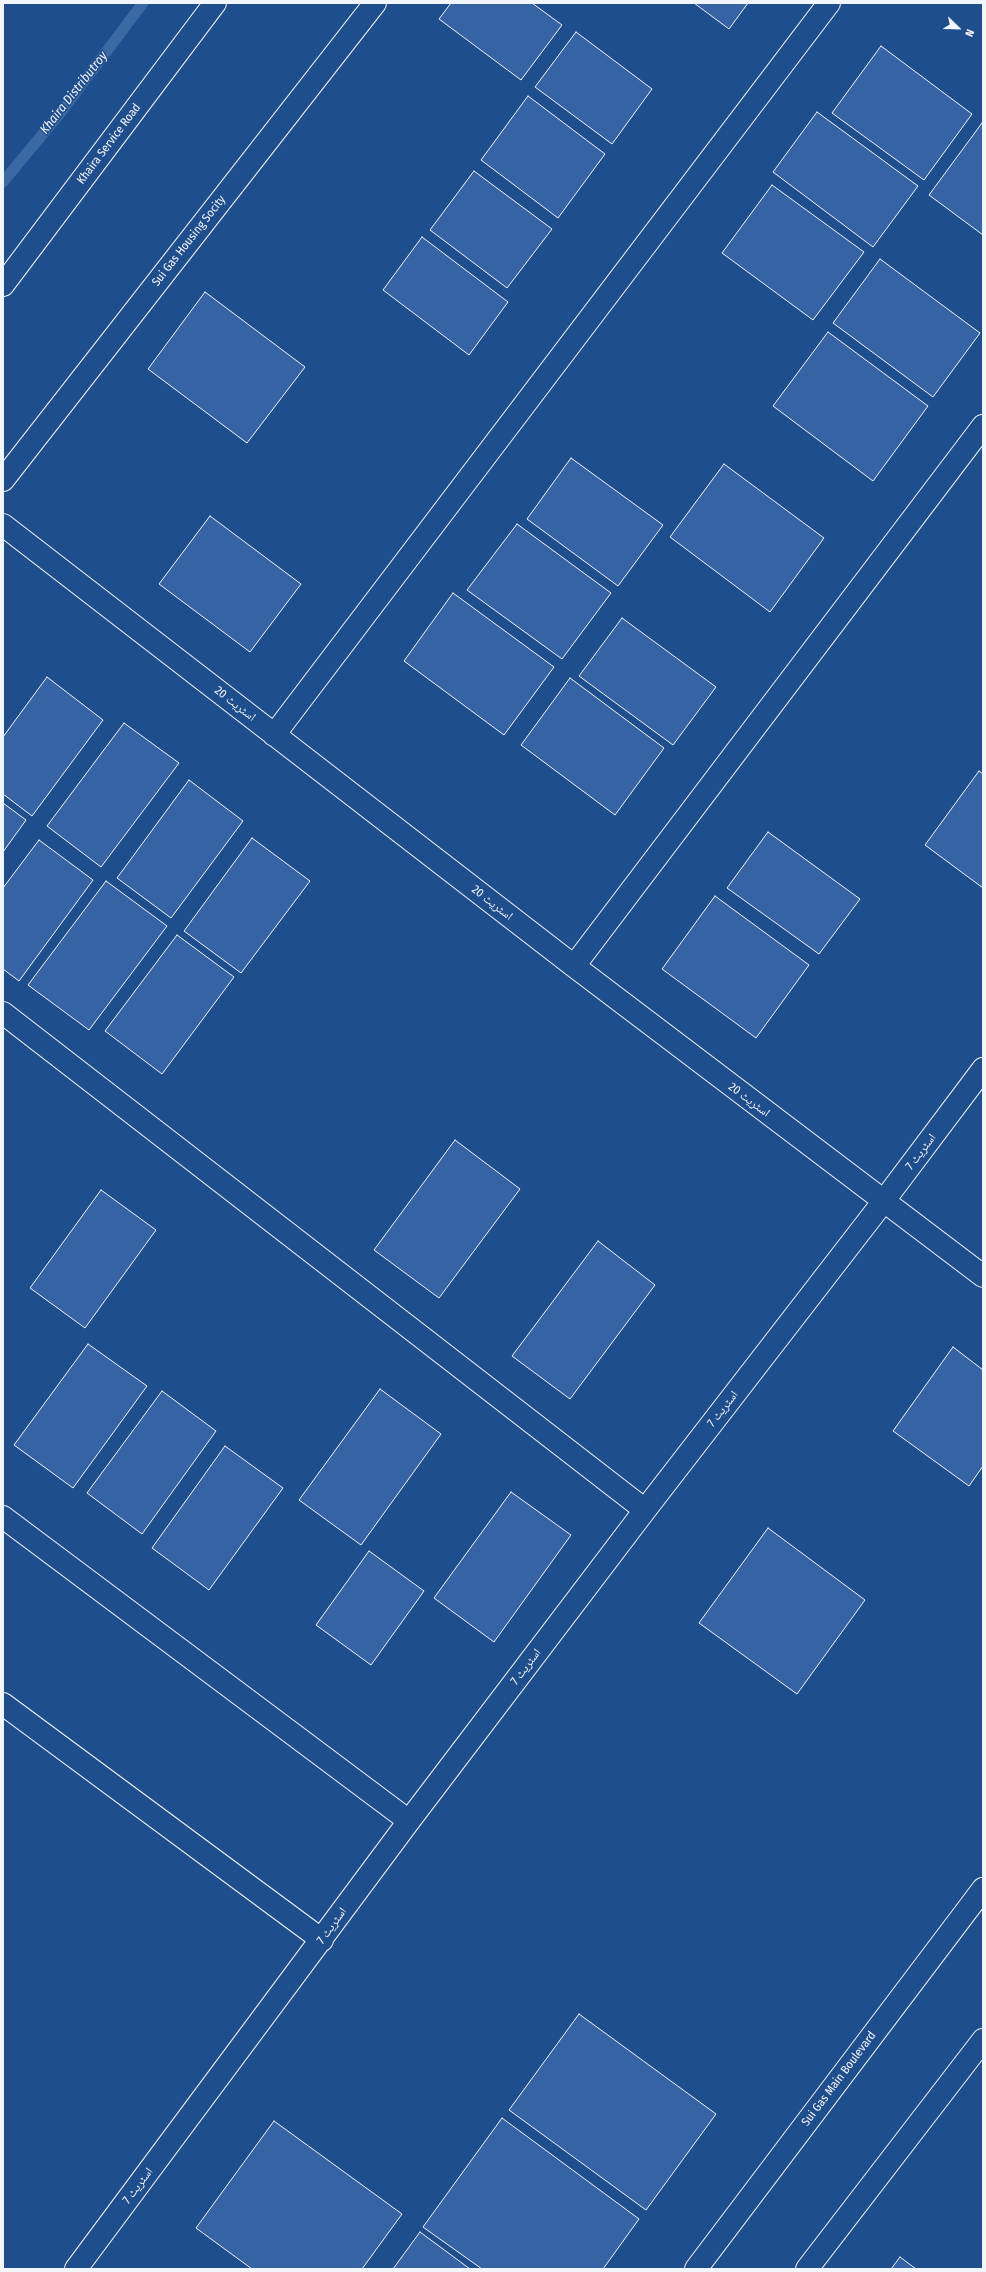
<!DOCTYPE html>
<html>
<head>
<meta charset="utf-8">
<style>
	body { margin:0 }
	#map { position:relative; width:986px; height:2272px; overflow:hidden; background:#1f4e8c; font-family:"Fira Sans Condensed",sans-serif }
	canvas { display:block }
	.frame { position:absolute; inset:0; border:4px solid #f2f6ff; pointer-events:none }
	.north { position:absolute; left:938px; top:8px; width:40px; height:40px; -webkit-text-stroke:3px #1f4e8c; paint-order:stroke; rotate:113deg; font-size:11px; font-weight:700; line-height:16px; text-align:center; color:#f2f6ff }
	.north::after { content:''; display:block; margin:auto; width:14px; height:18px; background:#f2f6ff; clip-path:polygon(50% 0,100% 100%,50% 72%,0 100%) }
</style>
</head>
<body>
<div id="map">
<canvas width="986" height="2272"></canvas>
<div class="frame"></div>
<div class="north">N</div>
</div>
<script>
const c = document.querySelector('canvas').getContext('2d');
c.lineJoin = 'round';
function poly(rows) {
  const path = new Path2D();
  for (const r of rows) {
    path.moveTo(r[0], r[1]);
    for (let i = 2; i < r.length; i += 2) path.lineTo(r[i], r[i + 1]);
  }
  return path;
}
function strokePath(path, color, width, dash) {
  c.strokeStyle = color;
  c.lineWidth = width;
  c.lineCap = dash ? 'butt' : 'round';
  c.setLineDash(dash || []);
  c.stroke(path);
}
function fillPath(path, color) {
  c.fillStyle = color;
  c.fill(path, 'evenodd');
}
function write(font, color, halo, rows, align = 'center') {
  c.font = font + ' "Fira Sans Condensed","Noto Naskh Arabic",sans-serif';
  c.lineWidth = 3;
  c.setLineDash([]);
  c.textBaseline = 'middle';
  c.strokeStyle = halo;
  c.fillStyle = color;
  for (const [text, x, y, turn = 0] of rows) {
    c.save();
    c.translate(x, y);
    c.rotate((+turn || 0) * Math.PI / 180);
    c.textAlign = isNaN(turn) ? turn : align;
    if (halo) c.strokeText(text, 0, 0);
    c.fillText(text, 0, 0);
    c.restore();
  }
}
const stream = poly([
	[3,182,61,112,143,3]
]);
const building = poly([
	[451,3,532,3,562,25,521,80,439,19,451,3],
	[694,3,748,3,729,29,694,3],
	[576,32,652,89,612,144,535,87,576,32],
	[881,46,972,114,924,180,832,113,881,46],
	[528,96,605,154,558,218,481,160,528,96],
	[817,112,918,186,873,247,773,172,817,112],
	[982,123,983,124,983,235,929,195,982,123],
	[474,171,552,229,507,288,430,230,474,171],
	[772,185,864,252,813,320,722,253,772,185],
	[422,237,508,302,469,355,383,290,422,237],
	[880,259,980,333,933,397,833,323,880,259],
	[205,292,305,367,247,443,148,369,205,292],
	[828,332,928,406,873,481,773,406,828,332],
	[571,458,663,525,618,586,527,519,571,458],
	[724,464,824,538,770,612,670,537,724,464],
	[210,516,301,584,250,652,159,584,210,516],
	[517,524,611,593,562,659,467,590,517,524],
	[453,593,554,667,504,735,404,661,453,593],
	[622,618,716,687,673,745,579,676,622,618],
	[47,677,103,720,32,816,3,794,3,737,47,677],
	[570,678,664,748,615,815,521,745,570,678],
	[124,723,179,763,101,867,47,826,124,723],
	[979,771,983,774,983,888,925,845,979,771],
	[189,780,243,821,171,918,117,878,189,780],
	[3,803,26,820,3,852,3,803],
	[768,832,860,899,819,954,727,888,768,832],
	[252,838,310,881,241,973,184,931,252,838],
	[39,840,93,880,19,981,3,969,3,888,39,840],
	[106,881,167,926,89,1030,28,985,106,881],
	[715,896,809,965,756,1038,662,969,715,896],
	[177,935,234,977,162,1074,105,1031,177,935],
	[455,1140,520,1189,439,1298,374,1250,455,1140],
	[101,1190,156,1230,85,1328,30,1288,101,1190],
	[598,1241,655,1285,570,1399,512,1356,598,1241],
	[88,1344,147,1386,73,1488,14,1445,88,1344],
	[953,1347,983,1370,983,1466,969,1486,893,1431,953,1347],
	[380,1389,441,1434,361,1545,299,1500,380,1389],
	[162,1391,216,1431,142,1534,87,1493,162,1391],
	[225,1446,283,1488,209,1590,152,1548,225,1446],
	[511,1492,571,1535,494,1642,434,1598,511,1492],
	[768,1528,865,1600,797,1694,699,1623,768,1528],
	[369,1551,424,1591,371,1665,316,1625,369,1551],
	[579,2014,716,2114,646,2210,509,2110,579,2014],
	[502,2118,639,2219,603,2269,482,2269,423,2227,502,2118],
	[274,2121,402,2214,362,2269,252,2269,196,2228,274,2121],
	[420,2232,470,2269,393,2269,420,2232],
	[900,2257,916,2269,891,2269,900,2257]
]);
const street = poly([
	[3,285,215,3],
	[3,480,375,3],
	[3,525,574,966,983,1276],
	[274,735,829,3],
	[574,966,983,426],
	[3,1013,645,1510],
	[3,1517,409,1821],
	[3,1704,322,1940],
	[76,2269,409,1821,645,1510,883,1202,983,1069],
	[696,2269,983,1889],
	[807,2269,983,2040]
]);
const streetNames = [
	["Khaira Service Road",109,144,-53],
	["Sui Gas Housing Socity",189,241,-52],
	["اسٹریٹ 20",235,704,38],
	["اسٹریٹ 20",492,903,38],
	["اسٹریٹ 20",749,1100,37],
	["اسٹریٹ 7",921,1152,-53],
	["اسٹریٹ 7",723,1409,-52],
	["اسٹریٹ 7",526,1667,-53],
	["اسٹریٹ 7",332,1926,-54],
	["Sui Gas Main Boulevard",839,2079,-53],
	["اسٹریٹ 7",138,2186,-53]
];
const waterNames = [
	["Khaira Distributroy",74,93,-52]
];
strokePath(stream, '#3b69a3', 11);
fillPath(building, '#3563a3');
strokePath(building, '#f2f6ff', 1);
strokePath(street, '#f2f6ff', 24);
strokePath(street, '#1f4e8c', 22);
write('12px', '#f2f6ff', '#1f4e8c', streetNames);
write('italic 13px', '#f2f6ff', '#1f4e8c', waterNames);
</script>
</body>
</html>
